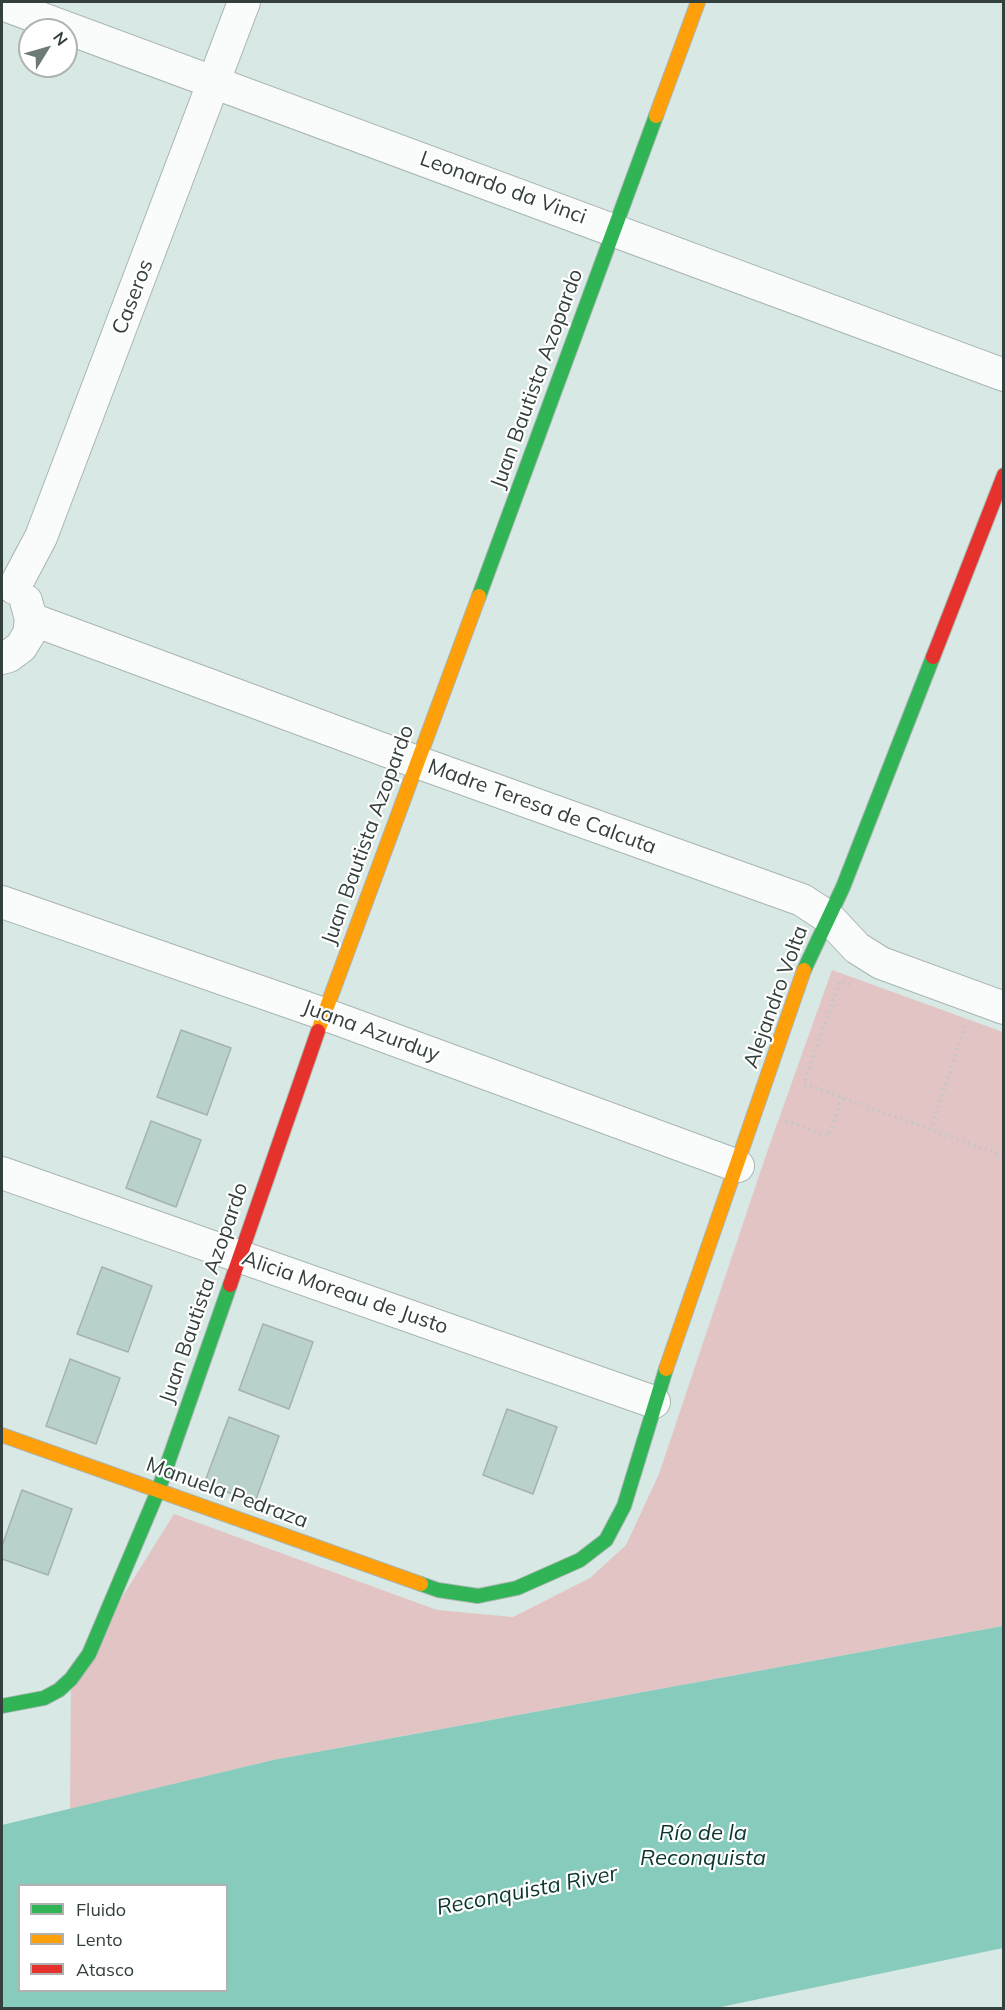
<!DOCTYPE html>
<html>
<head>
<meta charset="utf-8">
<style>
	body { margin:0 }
	#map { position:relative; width:1005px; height:2010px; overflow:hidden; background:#d8e8e4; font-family:Mulish,sans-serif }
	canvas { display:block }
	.frame { position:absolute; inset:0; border:3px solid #34403d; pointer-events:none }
	.legend { position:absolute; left:18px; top:1884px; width:210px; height:108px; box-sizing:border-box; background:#fff; border:2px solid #aeb3b1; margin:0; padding:8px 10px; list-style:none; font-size:18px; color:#34403d }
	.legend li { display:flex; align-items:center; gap:12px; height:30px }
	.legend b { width:30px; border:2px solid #aeb3b1 }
	.north { position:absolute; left:18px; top:18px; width:60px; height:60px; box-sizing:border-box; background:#fff; border:2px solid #aeb3b1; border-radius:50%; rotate:53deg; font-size:16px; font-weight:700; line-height:24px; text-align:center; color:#34403d }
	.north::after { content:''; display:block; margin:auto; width:21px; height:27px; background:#6d7b77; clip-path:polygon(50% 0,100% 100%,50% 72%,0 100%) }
</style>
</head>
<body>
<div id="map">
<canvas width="1005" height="2010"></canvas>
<div class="frame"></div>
<ul class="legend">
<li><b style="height:8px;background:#30b455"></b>Fluido</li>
<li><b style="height:8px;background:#ff9f0a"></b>Lento</li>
<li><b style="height:8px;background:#e5322d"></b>Atasco</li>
</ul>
<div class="north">N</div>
</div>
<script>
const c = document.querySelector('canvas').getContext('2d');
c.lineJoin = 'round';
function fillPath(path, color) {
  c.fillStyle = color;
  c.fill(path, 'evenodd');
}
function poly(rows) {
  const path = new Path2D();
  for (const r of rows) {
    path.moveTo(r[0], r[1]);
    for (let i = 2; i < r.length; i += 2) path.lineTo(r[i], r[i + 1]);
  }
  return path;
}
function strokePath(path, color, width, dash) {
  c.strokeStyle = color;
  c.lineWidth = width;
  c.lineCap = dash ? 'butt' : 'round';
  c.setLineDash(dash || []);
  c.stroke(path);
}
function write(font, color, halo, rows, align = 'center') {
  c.font = font + ' Mulish,sans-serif';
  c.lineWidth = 4.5;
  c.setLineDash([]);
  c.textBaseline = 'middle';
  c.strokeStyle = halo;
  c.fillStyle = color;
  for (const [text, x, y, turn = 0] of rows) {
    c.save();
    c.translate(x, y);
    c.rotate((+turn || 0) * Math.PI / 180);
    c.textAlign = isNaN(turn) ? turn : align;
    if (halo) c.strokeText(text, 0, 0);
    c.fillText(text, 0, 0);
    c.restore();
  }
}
const green = poly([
	[832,970,1003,1032,1003,1626,273,1760,70,1809,71,1679,174,1514,437,1610,513,1617,590,1578,626,1545,659,1474,766,1155]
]);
const water = poly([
	[1003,1626,1003,1948,716,2008,2,2008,2,1825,273,1760],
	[20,1886,226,1886,226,1990,20,1990]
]);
const building = poly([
	[181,1030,231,1048,207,1115,157,1097,181,1030],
	[151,1121,201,1140,176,1207,126,1188,151,1121],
	[102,1267,152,1286,128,1352,77,1334,102,1267],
	[263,1324,313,1342,289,1409,239,1390,263,1324],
	[70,1359,120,1378,96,1444,46,1426,70,1359],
	[507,1409,557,1427,533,1494,483,1475,507,1409],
	[229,1417,279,1436,255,1502,204,1484,229,1417],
	[22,1490,72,1509,48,1575,2,1559,2,1546,22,1490]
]);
const path = poly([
	[850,984,840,981,804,1084,1004,1156],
	[786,1121,828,1136,842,1098],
	[931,1130,965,1026]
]);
const street = poly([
	[2,4,1004,375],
	[14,588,41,537,244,2],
	[31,619,417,762,802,900,828,917,857,948,881,963,1004,1008],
	[2,658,9,656,21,647,29,634,31,619,26,601],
	[2,902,324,1014,738,1166],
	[2,1173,654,1402]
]);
const fast = poly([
	[479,596,656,116],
	[804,970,843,887,933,657],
	[421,1584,438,1590,478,1596,517,1588,580,1560,606,1540,624,1506,666,1369],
	[2,1706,44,1698,59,1690,71,1679,89,1654,158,1491,230,1285]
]);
const slow = poly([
	[656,116,698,2],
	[318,1031,479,596],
	[666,1369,804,970],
	[2,1435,421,1584]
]);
const jam = poly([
	[933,657,1004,475],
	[230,1285,318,1031]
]);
const streetNames = [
	["Leonardo da Vinci",503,188,20],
	["Caseros",133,297,-69],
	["Juan Bautista Azopardo",537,379,-70],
	["Madre Teresa de Calcuta",542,807,20],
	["Juan Bautista Azopardo",368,835,-70],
	["Alejandro Volta",776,997,-70],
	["Juana Azurduy",371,1031,20],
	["Juan Bautista Azopardo",204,1293,-71],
	["Alicia Moreau de Justo",345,1293,19],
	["Manuela Pedraza",227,1493,20]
];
const waterNames = [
	["Río de la",703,1833],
	["Reconquista",703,1858],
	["Reconquista River",527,1891,-11]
];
fillPath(green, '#e3c4c4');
fillPath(water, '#87cbbd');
fillPath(building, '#b9d1cb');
strokePath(building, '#a5b2af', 1.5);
strokePath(street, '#a9b5b2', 34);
strokePath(fast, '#a9b5b2', 16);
strokePath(slow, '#a9b5b2', 16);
strokePath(jam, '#a9b5b2', 16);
strokePath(path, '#c2c7c6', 4, [1.5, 4.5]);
strokePath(street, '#f9fcfb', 32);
strokePath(fast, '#30b455', 14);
strokePath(slow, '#ff9f0a', 14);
strokePath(jam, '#e5322d', 14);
write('21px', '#34403d', '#fff', streetNames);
write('italic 22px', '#0a362e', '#fff', waterNames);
</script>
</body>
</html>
